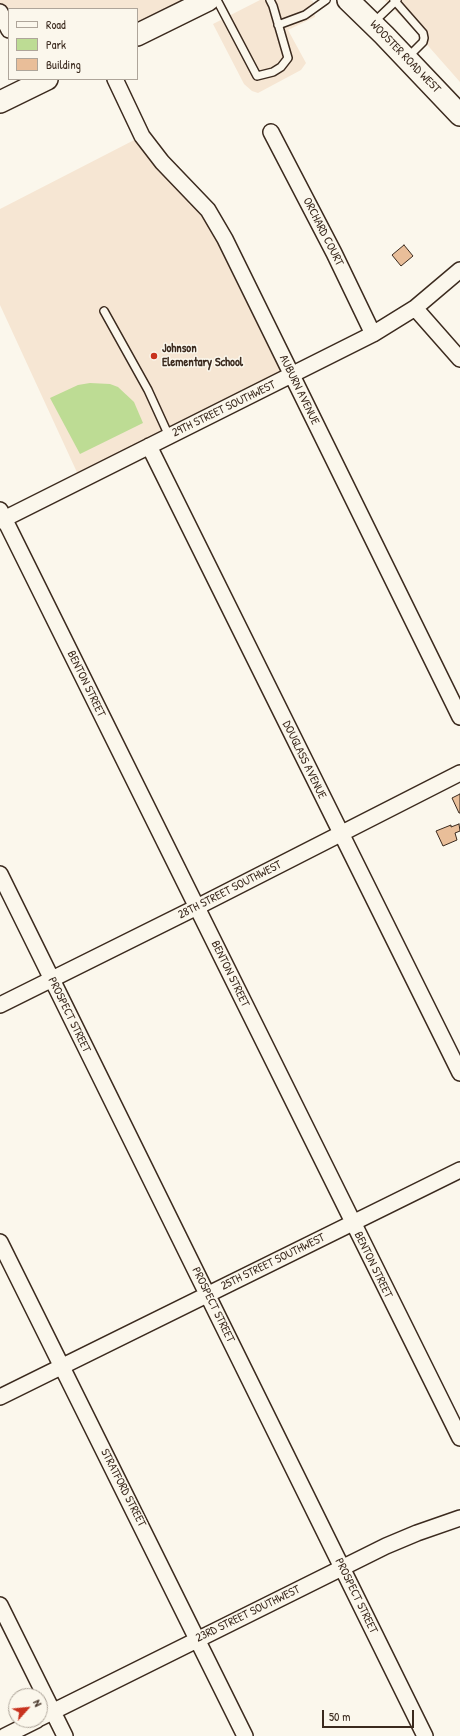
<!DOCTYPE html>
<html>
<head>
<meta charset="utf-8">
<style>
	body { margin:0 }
	#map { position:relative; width:460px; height:1736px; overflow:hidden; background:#fbf7ec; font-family:"Patrick Hand",sans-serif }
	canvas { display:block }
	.legend { position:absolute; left:8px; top:8px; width:130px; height:72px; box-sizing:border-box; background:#fbf7ec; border:1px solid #aea59a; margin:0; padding:5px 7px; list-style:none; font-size:12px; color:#3b2a1e }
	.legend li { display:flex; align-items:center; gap:8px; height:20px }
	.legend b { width:20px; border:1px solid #aea59a }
	.north { position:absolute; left:8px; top:1688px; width:40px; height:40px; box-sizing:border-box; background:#fbf7ec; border:1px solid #aea59a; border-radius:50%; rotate:63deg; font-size:11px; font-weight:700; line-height:16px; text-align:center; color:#3b2a1e }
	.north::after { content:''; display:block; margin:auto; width:14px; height:18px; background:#c8321e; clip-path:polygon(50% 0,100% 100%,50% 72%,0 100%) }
	.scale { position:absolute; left:322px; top:1710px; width:92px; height:18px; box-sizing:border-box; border:2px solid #3b2a1e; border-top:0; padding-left:5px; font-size:12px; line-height:14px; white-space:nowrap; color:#3b2a1e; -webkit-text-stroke:3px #fbf7ec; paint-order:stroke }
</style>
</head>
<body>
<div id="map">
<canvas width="460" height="1736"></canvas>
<ul class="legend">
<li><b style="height:5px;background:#fbf7ec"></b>Road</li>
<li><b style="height:11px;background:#bddc94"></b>Park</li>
<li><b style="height:11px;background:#e9be99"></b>Building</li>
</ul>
<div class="north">N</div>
<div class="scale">50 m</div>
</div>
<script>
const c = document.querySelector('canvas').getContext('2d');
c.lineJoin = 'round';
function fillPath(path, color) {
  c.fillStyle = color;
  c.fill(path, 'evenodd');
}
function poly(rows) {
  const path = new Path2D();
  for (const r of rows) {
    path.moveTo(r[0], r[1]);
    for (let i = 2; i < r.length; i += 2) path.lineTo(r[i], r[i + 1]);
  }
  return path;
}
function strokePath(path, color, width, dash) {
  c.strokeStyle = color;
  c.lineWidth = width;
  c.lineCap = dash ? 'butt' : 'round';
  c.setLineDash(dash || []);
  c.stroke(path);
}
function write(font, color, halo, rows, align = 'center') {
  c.font = font + ' "Patrick Hand",sans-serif';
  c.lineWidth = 3;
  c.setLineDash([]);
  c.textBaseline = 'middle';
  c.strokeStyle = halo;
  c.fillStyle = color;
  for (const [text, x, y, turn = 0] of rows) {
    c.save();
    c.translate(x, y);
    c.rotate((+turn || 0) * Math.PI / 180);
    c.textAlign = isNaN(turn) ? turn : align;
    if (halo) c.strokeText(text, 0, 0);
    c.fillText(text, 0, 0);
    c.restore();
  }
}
const built = poly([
	[0,0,208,0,137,35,137,9,9,9,9,30,0,12],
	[260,0,310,0,313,1,315,17,288,30,306,63,301,70,258,93,252,91,244,84,213,24],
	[385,0,460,0,460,82,415,31],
	[142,136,193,194,292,375,81,481,0,305,0,209]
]);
const green = poly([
	[90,383,110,384,118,387,134,402,143,423,80,454,50,398,78,385]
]);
const building = poly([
	[404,245,413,256,401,266,392,255,404,245],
	[460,794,460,813,459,813,452,798,460,794],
	[459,824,460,831,455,833,457,840,443,846,436,831,451,825,451,827,459,824]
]);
const lane = poly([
	[217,0,257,76,273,72,281,67,288,58,273,6,270,0],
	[394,0,423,33,424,38,423,42,407,58],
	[374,22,397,0],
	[278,25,305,15,326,0],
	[104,311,148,390,169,436]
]);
const street = poly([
	[0,12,9,30],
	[115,79,142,136,162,162,208,210,225,239,460,717],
	[271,132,334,253,373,334],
	[415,308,460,359],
	[149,446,460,1073],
	[0,510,460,1438],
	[0,521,373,334,415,308,460,270],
	[0,874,425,1736],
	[0,1005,197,907,460,773],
	[0,1242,245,1736],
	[0,1397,460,1170],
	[0,1605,65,1736],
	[40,1718,386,1546,417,1533,460,1518],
	[5,1736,37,1720]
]);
const secondary = poly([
	[348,0,384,35,460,115],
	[137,35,208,0],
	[0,102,47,79]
]);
const markers = [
	[154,356,4,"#c8321e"]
];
const streetNames = [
	["WOOSTER ROAD WEST",405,57,46],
	["ORCHARD COURT",323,232,63],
	["AUBURN AVENUE",299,390,64],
	["29TH STREET SOUTHWEST",224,409,-26],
	["BENTON STREET",86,684,64],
	["DOUGLASS AVENUE",304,760,64],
	["28TH STREET SOUTHWEST",230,890,-27],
	["BENTON STREET",230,974,64],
	["PROSPECT STREET",69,1015,64],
	["25TH STREET SOUTHWEST",273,1262,-26],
	["BENTON STREET",373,1265,64],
	["PROSPECT STREET",213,1305,64],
	["STRATFORD STREET",123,1488,63],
	["PROSPECT STREET",356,1596,64],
	["23RD STREET SOUTHWEST",248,1614,-26]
];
const poiNames = [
	["Johnson",162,349],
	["Elementary School",162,363]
];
fillPath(built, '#f6e6d3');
fillPath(green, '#bddc94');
fillPath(building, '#e9be99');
strokePath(building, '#3b2a1e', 1);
strokePath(lane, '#3b2a1e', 10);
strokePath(street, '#3b2a1e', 18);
strokePath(secondary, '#3b2a1e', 24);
strokePath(lane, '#fbf7ec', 7);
strokePath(street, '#fbf7ec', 15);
strokePath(secondary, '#fbf7ec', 21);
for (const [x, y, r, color] of markers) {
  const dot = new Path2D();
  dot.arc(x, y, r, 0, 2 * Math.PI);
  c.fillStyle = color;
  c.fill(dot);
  strokePath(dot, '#fbf7ec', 1.5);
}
write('12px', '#3b2a1e', '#fbf7ec', streetNames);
write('bold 12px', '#3b2a1e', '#fbf7ec', poiNames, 'left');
</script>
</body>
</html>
